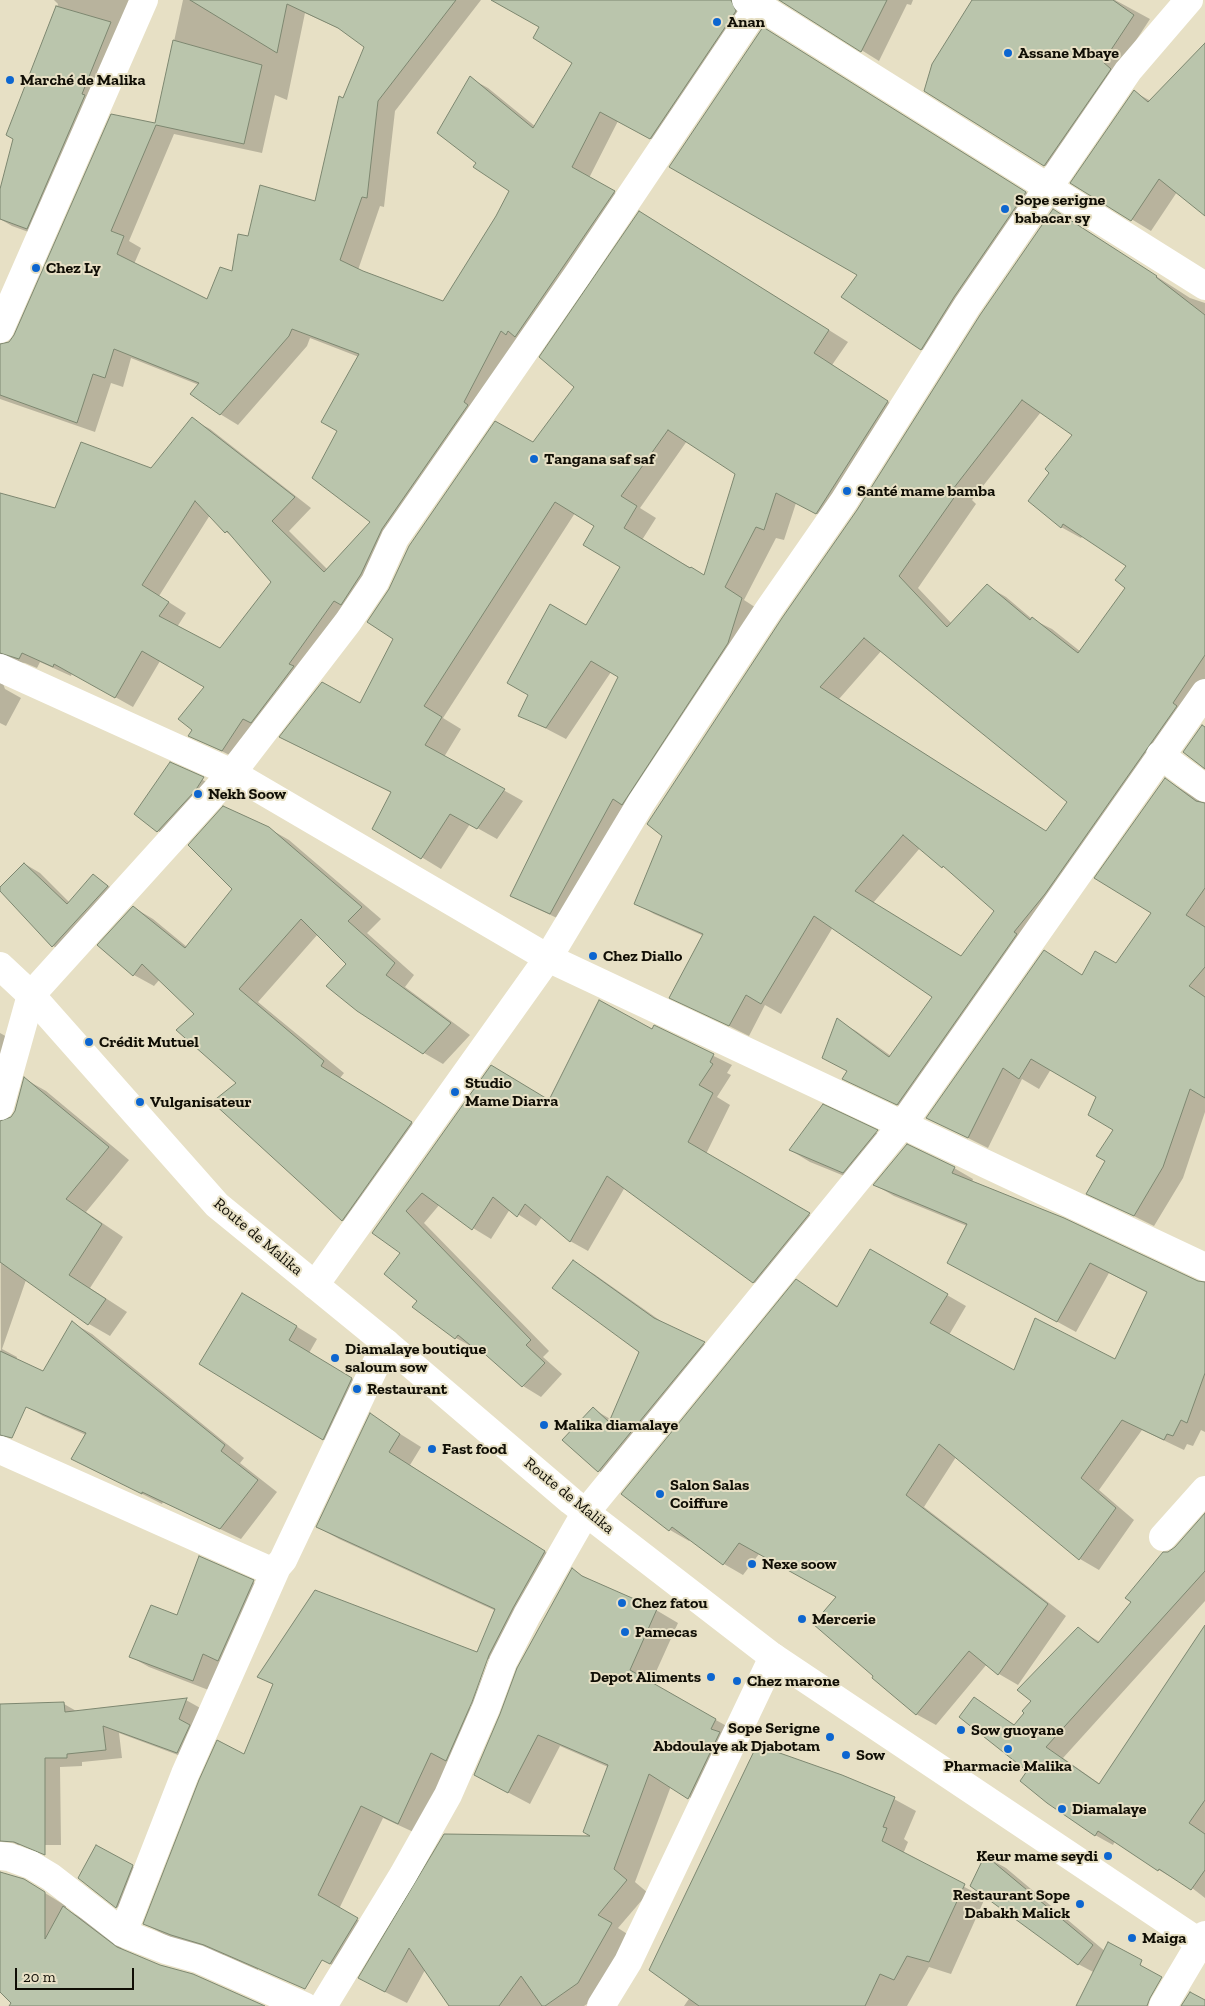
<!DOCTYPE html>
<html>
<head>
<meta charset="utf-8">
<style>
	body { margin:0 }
	#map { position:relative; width:1205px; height:2006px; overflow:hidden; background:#e7e0c5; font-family:"Zilla Slab",serif }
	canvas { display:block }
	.scale { position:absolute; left:15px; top:1968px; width:119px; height:22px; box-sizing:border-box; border:2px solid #100e05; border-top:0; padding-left:6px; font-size:15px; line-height:18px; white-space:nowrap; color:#100e05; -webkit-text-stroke:4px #e7e0c5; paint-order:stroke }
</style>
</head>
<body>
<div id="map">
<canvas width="1205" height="2006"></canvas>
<div class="scale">20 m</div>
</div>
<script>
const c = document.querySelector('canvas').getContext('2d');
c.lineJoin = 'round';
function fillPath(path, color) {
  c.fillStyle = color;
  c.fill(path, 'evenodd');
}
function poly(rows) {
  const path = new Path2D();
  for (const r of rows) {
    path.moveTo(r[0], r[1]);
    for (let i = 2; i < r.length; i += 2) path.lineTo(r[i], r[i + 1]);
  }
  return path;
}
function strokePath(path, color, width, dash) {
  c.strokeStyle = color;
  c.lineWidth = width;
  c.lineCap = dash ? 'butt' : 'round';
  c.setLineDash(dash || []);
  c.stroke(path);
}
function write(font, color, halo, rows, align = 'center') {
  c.font = font + ' "Zilla Slab",serif';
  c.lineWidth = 4;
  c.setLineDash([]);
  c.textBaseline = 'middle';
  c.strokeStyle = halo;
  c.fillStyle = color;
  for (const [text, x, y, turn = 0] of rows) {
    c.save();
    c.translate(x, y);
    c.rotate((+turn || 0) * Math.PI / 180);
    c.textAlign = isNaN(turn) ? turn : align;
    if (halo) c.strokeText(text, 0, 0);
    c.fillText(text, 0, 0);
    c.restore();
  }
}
const shadow = poly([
	[54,0,141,0,45,238,12,226,0,219,0,195,14,139,8,135,58,4],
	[183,0,481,0,395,111,384,207,380,206,358,270,443,303,497,217,510,191,477,162,470,78,488,88,536,127,574,63,583,0,752,0,668,148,618,121,589,178,632,202,240,760,190,736,194,730,206,687,160,661,133,707,72,673,71,676,40,662,37,668,25,663,16,662,2,681,5,689,21,698,6,726,0,723,0,513,56,509,151,470,192,419,210,429,311,508,289,531,328,570,372,522,338,431,359,357,310,338,307,346,238,425,220,414,199,385,131,358,123,387,111,383,95,432,0,399,0,346,10,342,156,124],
	[305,13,346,32,366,47,344,100,316,202,249,238,233,273,207,300,134,264,141,248,129,241,174,134,262,153,275,95,287,100],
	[210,515,226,532,234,537,273,582,220,649,177,627,186,613,159,596],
	[781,0,913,0,911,5,907,4,879,61],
	[974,0,1115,0,1150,19,1116,71,1058,173,1044,165],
	[782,40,1045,204,941,360,921,349],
	[1205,46,1205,214,1177,192,1151,231,1072,183,1134,92,1151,101],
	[640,212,848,342,832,365,907,414,836,524,796,503,784,540,776,538,744,600,761,611,570,924,531,906,511,895,620,677,611,672,566,739,520,715,586,627,622,567,595,525,575,513,443,718,461,729,444,757,523,801,497,839,470,824,441,869,374,828,392,793,281,737,361,705,533,444,576,386],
	[687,441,737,474,705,576,642,540,656,518,640,508],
	[1072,222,1190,298,1205,303,1205,704,917,1115,843,1078,849,1072,837,1020,856,1031,891,1056,934,997,833,927,781,1014,765,1005,749,1036,671,997,704,936,654,914,635,903],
	[1041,412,1074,435,1051,473,1061,527,1081,538,1083,536,1128,565,1126,587,1081,652,1052,629,1032,619,1006,597,987,586,952,624,918,588,976,504,972,500],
	[882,650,1069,802,1047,832,839,699],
	[920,848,951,871,995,911,962,958,873,903],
	[170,764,223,790,178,843,158,831,135,813],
	[1165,779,1205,804,1205,1112,1183,1178,1154,1226,1087,1193,1106,1161,1114,1129,1098,1097,1051,1069,1039,1089,1022,1079,988,1148,928,1118,1083,976,1117,965,1153,913],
	[268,828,289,840,381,919,367,933,414,975,405,987,470,1035,443,1064,424,1053,348,964,318,934,258,1002,344,1073,340,1078,431,1135,362,1231,342,1220,238,1083,196,1014,160,979,154,986,134,975,99,945,133,907,153,919,187,947,234,889],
	[25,864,40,873,70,903,93,875,123,896,68,954,53,946,0,889],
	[655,1027,732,1065,727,1073,731,1075,717,1097,730,1105,706,1154,827,1225,772,1293,753,1282,625,1187,588,1251,570,1241,542,1217,536,1226,510,1209,491,1239,473,1228,440,1204,424,1223,549,1351,543,1357,562,1374,541,1397,523,1386,491,1357,456,1338,419,1300,402,1252,373,1232,491,1067,550,1102,653,1031],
	[0,1033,25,1047,6,1114,6,1121,12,1118,16,1111,25,1079,46,1091,129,1160,86,1212,123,1237,90,1288,127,1312,110,1336,89,1324,26,1280,2,1349,17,1357,1,1403],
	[823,1106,897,1143,864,1184,810,1162,790,1150],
	[954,1168,973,1179,972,1182,1205,1284,1205,1432,1201,1430,1193,1446,1187,1444,1184,1450,1142,1430,1099,1490,1134,1520,1099,1570,1080,1559,956,1457,924,1507,1066,1616,1018,1685,999,1674,987,1664,936,1725,916,1714,875,1675,838,1597,759,1554,743,1575,724,1564,691,1539,689,1541,670,1530,623,1494,797,1281,839,1307,871,1251,966,1306,949,1335,1014,1372,1116,1361,1148,1293,1109,1273,1076,1332,968,1273,967,1226,894,1196,875,1185],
	[573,1262,594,1274,665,1324,724,1354,619,1483,599,1471,564,1439,593,1409,612,1420,641,1351],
	[263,1306,317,1339,309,1353,372,1391,343,1451,323,1439],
	[73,1323,92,1334,244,1458,240,1463,277,1492,241,1539,163,1502,162,1504,73,1459,86,1435,43,1416,24,1405],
	[370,1415,421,1447,410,1465,566,1565,420,1835,383,1818,339,1909,379,1932,352,1975,184,1890,245,1756,274,1685,259,1677,478,1654,496,1611,339,1539,317,1527],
	[486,1659,489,1659,470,1708,468,1708],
	[1205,1524,1205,1601,1063,1758,1100,1784,1205,1657,1205,1898,1178,1877,1176,1880,1159,1870,1115,1841,1113,1845,1095,1835,1029,1771,975,1699,1015,1725,1025,1713,1078,1629,1100,1642,1169,1553],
	[200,1557,253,1582,271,1592,211,1691,149,1667,131,1657,178,1616],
	[572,1570,594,1582,656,1610,678,1623,651,1683,737,1732,710,1810,671,1786,635,1882,648,1893,618,1928,632,1937,600,1995,584,2006,450,2006,425,1970,407,2003,381,1990,445,1836,594,1837,608,1767,560,1746,530,1804,475,1775],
	[186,1700,202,1709,194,1761,119,1733,122,1758,82,1762,82,1766,60,1767,61,1845,18,1845,2,1836,0,1706,64,1704,78,1712],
	[841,1776,894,1799,916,1811,904,1839,908,1842,903,1854,985,1898,951,1974,929,1967,907,2006,684,2006],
	[986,1857,1006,1868,1113,1958,1099,1975,1078,1964],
	[132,1866,153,1878,137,1918,117,1907,80,1878],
	[24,1880,66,1906,66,1909,85,1920,128,1953,262,2006,16,2006,0,1991,0,1892],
	[185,1909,258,1968,258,1970,226,1956,193,1946,165,1935,145,1924]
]);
const building = poly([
	[190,0,456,0,378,101,367,198,362,197,340,260,363,271,443,301,496,216,509,191,473,167,476,163,437,133,470,76,533,128,572,63,533,38,539,27,491,0,731,0,736,11,650,139,600,112,572,167,615,191,515,337,508,331,506,335,501,331,464,402,468,405,382,529,361,574,341,605,334,601,289,664,294,666,251,723,243,719,222,751,188,736,192,730,178,719,204,687,142,651,115,698,54,664,53,667,22,653,19,659,0,653,0,493,55,508,81,442,151,468,192,417,295,497,272,521,324,572,370,522,312,478,337,431,321,422,359,354,292,329,289,336,220,415,190,394,199,383,114,349,105,378,93,374,77,423,0,395,0,344,9,342,14,335,111,114,155,123,173,40,262,65,244,144,156,125,111,231,124,236,117,254,207,299,220,267,232,271,238,234,248,236,260,185,315,201,339,96,343,98,364,47,338,28,287,4,277,53,190,0],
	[195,501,225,533,227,531,271,582,220,648,159,616,169,602,142,585,195,501],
	[779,0,887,0,861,52,779,0],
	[972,0,1113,0,1134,15,1103,62,1111,69,1044,166,924,91,932,64,972,0],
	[56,6,111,22,82,94,85,95,27,229,0,219,0,189,13,139,6,135,56,6],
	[763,27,1026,192,954,297,921,350,841,297,857,275,669,167,763,27],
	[1205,43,1205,216,1159,179,1131,221,1070,183,1134,90,1148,102,1205,43],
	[1053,209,1157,276,1156,277,1205,315,1205,655,1173,703,1177,706,1045,894,1014,932,1017,934,897,1105,842,1079,847,1071,822,1058,837,1018,889,1057,932,997,814,916,761,1004,746,995,729,1026,669,998,703,934,634,904,662,836,647,824,782,618,857,510,980,315,1053,209],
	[1022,400,1072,435,1045,469,1049,473,1028,501,1061,528,1063,524,1126,566,1115,580,1125,588,1078,653,1032,617,1030,620,987,584,947,627,899,576,958,492,953,489,1022,400],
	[864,638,1067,802,1046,831,820,687,864,638],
	[903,835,942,868,943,866,994,911,961,956,855,891,903,835],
	[639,211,829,330,814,353,888,401,816,514,776,493,764,530,756,527,725,587,742,598,728,643,622,805,613,799,550,914,510,896,618,677,591,661,546,728,518,716,528,695,507,683,550,604,586,625,620,567,583,545,594,526,555,502,424,706,442,717,425,745,505,789,477,829,450,814,421,859,372,829,391,792,279,737,322,682,360,703,393,639,367,622,389,589,409,546,495,421,533,442,574,387,539,357,639,211],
	[668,430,735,474,704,575,691,567,690,568,624,528,637,506,621,496,668,430],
	[1202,725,1205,727,1205,769,1183,752,1202,725],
	[170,762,204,777,195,791,157,832,134,814,170,762],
	[1165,778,1196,801,1205,803,1205,888,1186,915,1205,927,1205,967,1189,986,1205,997,1205,1098,1190,1089,1163,1167,1134,1216,1086,1194,1105,1161,1096,1156,1113,1130,1088,1115,1096,1097,1031,1059,1019,1079,1003,1068,968,1138,926,1118,1044,950,1082,975,1095,951,1116,963,1151,913,1094,878,1165,778],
	[223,806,269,827,362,907,348,921,395,963,386,975,451,1023,423,1054,357,1011,326,986,346,964,301,919,239,989,324,1061,321,1066,412,1122,342,1221,212,1102,236,1083,176,1030,194,1014,142,964,133,976,97,945,133,906,185,948,232,889,188,845,223,806],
	[24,863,67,904,93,874,108,886,52,947,0,891,0,887,24,863],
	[599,1000,652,1029,654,1025,714,1054,710,1062,713,1064,699,1085,713,1093,688,1142,810,1213,753,1283,607,1176,570,1242,525,1204,517,1217,493,1197,472,1230,422,1193,406,1211,531,1340,526,1345,545,1363,522,1387,478,1348,476,1350,458,1335,455,1339,412,1307,417,1301,384,1274,400,1253,372,1233,491,1065,549,1100,599,1000],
	[24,1077,109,1147,66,1199,102,1224,69,1275,106,1299,88,1325,0,1262,0,1121,11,1117,15,1111,24,1077],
	[823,1104,878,1130,843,1173,789,1150,823,1104],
	[907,1144,955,1167,952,1173,1064,1218,1198,1281,1205,1282,1205,1373,1187,1423,1181,1420,1173,1436,1167,1434,1164,1440,1122,1420,1081,1478,1116,1508,1079,1560,939,1444,906,1495,1048,1604,998,1675,969,1651,916,1715,872,1678,873,1676,813,1624,836,1597,739,1543,723,1565,672,1527,669,1531,621,1494,796,1279,837,1307,870,1249,948,1294,930,1323,1014,1370,1035,1318,1115,1359,1147,1292,1090,1263,1057,1322,947,1263,967,1224,873,1185,907,1144],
	[573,1260,654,1318,705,1342,598,1472,562,1440,593,1407,609,1422,639,1352,552,1288,573,1260],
	[242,1293,297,1326,289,1340,352,1378,323,1440,199,1364,242,1293],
	[72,1321,225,1445,221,1451,258,1480,220,1529,142,1492,142,1494,71,1459,86,1433,26,1407,12,1438,0,1435,0,1351,43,1371,72,1321],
	[370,1413,400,1434,389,1452,545,1551,513,1608,489,1655,472,1702,446,1761,431,1753,398,1824,361,1806,318,1895,358,1918,330,1964,322,1960,305,1989,204,1945,171,1935,143,1924,199,1780,217,1740,244,1754,273,1684,257,1677,315,1590,477,1652,495,1609,316,1527,370,1413],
	[1205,1513,1205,1571,1046,1747,1099,1784,1205,1625,1205,1800,1189,1823,1205,1834,1205,1870,1191,1890,1159,1869,1158,1871,1098,1831,1095,1836,1047,1803,1020,1781,1027,1771,959,1717,974,1697,1014,1725,1024,1713,1022,1711,1031,1701,1017,1690,1078,1627,1098,1643,1131,1602,1125,1598,1163,1552,1168,1552,1175,1547,1205,1513],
	[199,1556,254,1580,218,1661,203,1654,193,1681,129,1657,151,1605,177,1615,199,1556],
	[572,1568,582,1576,657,1609,630,1670,716,1719,711,1729,720,1732,688,1799,649,1774,614,1869,627,1880,598,1915,612,1923,578,1983,545,2006,542,2006,521,1976,499,2006,449,2006,409,1948,385,1992,358,1978,444,1834,590,1836,583,1832,608,1765,538,1735,508,1793,474,1775,500,1714,517,1668,572,1568],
	[187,1698,179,1719,190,1725,177,1753,103,1726,106,1750,67,1754,67,1758,45,1758,45,1855,14,1842,0,1841,0,1704,64,1702,65,1712,187,1698],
	[757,1745,842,1775,895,1797,883,1827,887,1828,882,1841,965,1884,929,1962,907,1956,894,1980,880,1974,865,2006,699,2006,649,1970,757,1745],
	[96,1845,133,1865,116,1908,78,1878,96,1845],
	[985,1855,1093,1945,1078,1965,970,1886,985,1855],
	[0,1872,24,1879,45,1892,45,1939,63,1906,117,1947,160,1965,193,1974,265,2006,9,2006,11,2003,0,1992,0,1872],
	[1108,1942,1142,1960,1140,1965,1162,1977,1150,1998,1147,2006,1076,2006,1108,1942],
	[1190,1992,1205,2000,1205,2006,1181,2006,1190,1992]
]);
const minor = poly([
	[746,0,759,6,1205,286],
	[0,329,144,0],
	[0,668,232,773,548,958,1205,1267],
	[1160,755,1205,788],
	[0,1106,31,995,232,773,348,622,375,582,395,538,578,274,762,0],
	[315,1285,548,958,641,803,769,609,844,501,967,306,1128,71,1189,0],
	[0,1450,269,1570,277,1567],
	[1163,1537,1205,1490],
	[0,1856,9,1857,31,1865,51,1877,123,1933,166,1950,198,1959,304,2006],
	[123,1933,185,1774,277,1567,283,1560,386,1343],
	[323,2006,403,1875,448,1795,486,1708,503,1662,527,1615,586,1512,902,1125,1205,693],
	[601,2006,628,1962,773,1657],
	[1163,2006,1205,1935]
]);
const secondary = poly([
	[0,966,31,995,217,1205,386,1343,571,1501,773,1657,1205,1946]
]);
const markers = [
	[717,22,5,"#0d66d0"],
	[1008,53,5,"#0d66d0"],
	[10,80,5,"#0d66d0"],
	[1005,209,5,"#0d66d0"],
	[36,268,5,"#0d66d0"],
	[534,459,5,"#0d66d0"],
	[847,491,5,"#0d66d0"],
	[198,794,5,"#0d66d0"],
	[593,956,5,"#0d66d0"],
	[89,1042,5,"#0d66d0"],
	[455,1092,5,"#0d66d0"],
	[140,1102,5,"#0d66d0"],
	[335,1358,5,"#0d66d0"],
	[357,1389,5,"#0d66d0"],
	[544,1425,5,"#0d66d0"],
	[432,1449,5,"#0d66d0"],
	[660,1494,5,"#0d66d0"],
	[752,1564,5,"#0d66d0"],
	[622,1603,5,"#0d66d0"],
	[802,1619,5,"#0d66d0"],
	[625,1632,5,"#0d66d0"],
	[711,1677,5,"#0d66d0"],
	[737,1681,5,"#0d66d0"],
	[961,1730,5,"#0d66d0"],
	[830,1737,5,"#0d66d0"],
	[1008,1749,5,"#0d66d0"],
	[846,1755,5,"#0d66d0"],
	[1062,1809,5,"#0d66d0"],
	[1108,1856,5,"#0d66d0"],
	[1080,1904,5,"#0d66d0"],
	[1132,1938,5,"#0d66d0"]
];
const poiNames = [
	["Anan",727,22],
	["Assane Mbaye",1018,53],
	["Marché de Malika",20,80],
	["Sope serigne",1015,200],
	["babacar sy",1015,218],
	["Chez Ly",46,268],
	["Tangana saf saf",544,459],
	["Santé mame bamba",857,491],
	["Nekh Soow",208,794],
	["Chez Diallo",603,956],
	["Crédit Mutuel",99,1042],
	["Studio",465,1083],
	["Mame Diarra",465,1101],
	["Vulganisateur",150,1102],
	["Diamalaye boutique",345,1349],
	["saloum sow",345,1367],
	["Restaurant",367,1389],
	["Malika diamalaye",554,1425],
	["Fast food",442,1449],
	["Salon Salas",670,1485],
	["Coiffure",670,1503],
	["Nexe soow",762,1564],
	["Chez fatou",632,1603],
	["Mercerie",812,1619],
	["Pamecas",635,1632],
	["Depot Aliments",701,1677,"right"],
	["Chez marone",747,1681],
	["Sope Serigne",820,1728,"right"],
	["Abdoulaye ak Djabotam",820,1746,"right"],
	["Sow guoyane",971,1730],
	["Sow",856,1755],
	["Pharmacie Malika",1008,1766,"center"],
	["Diamalaye",1072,1809],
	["Keur mame seydi",1098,1856,"right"],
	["Restaurant Sope",1070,1895,"right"],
	["Dabakh Malick",1070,1913,"right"],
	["Maiga",1142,1938]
];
const streetNames = [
	["Route de Malika",258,1237,40],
	["Route de Malika",569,1496,39]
];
fillPath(shadow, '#0003');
fillPath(building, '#bac5ac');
strokePath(building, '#7d8770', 1);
strokePath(minor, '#fff', 28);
strokePath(secondary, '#fff', 28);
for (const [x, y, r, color] of markers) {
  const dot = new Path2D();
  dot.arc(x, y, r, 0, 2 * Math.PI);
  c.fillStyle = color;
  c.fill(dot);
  strokePath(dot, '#e7e0c5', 2);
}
write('bold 16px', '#100e05', '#e7e0c5', poiNames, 'left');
write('16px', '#100e05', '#e7e0c5', streetNames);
</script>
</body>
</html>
